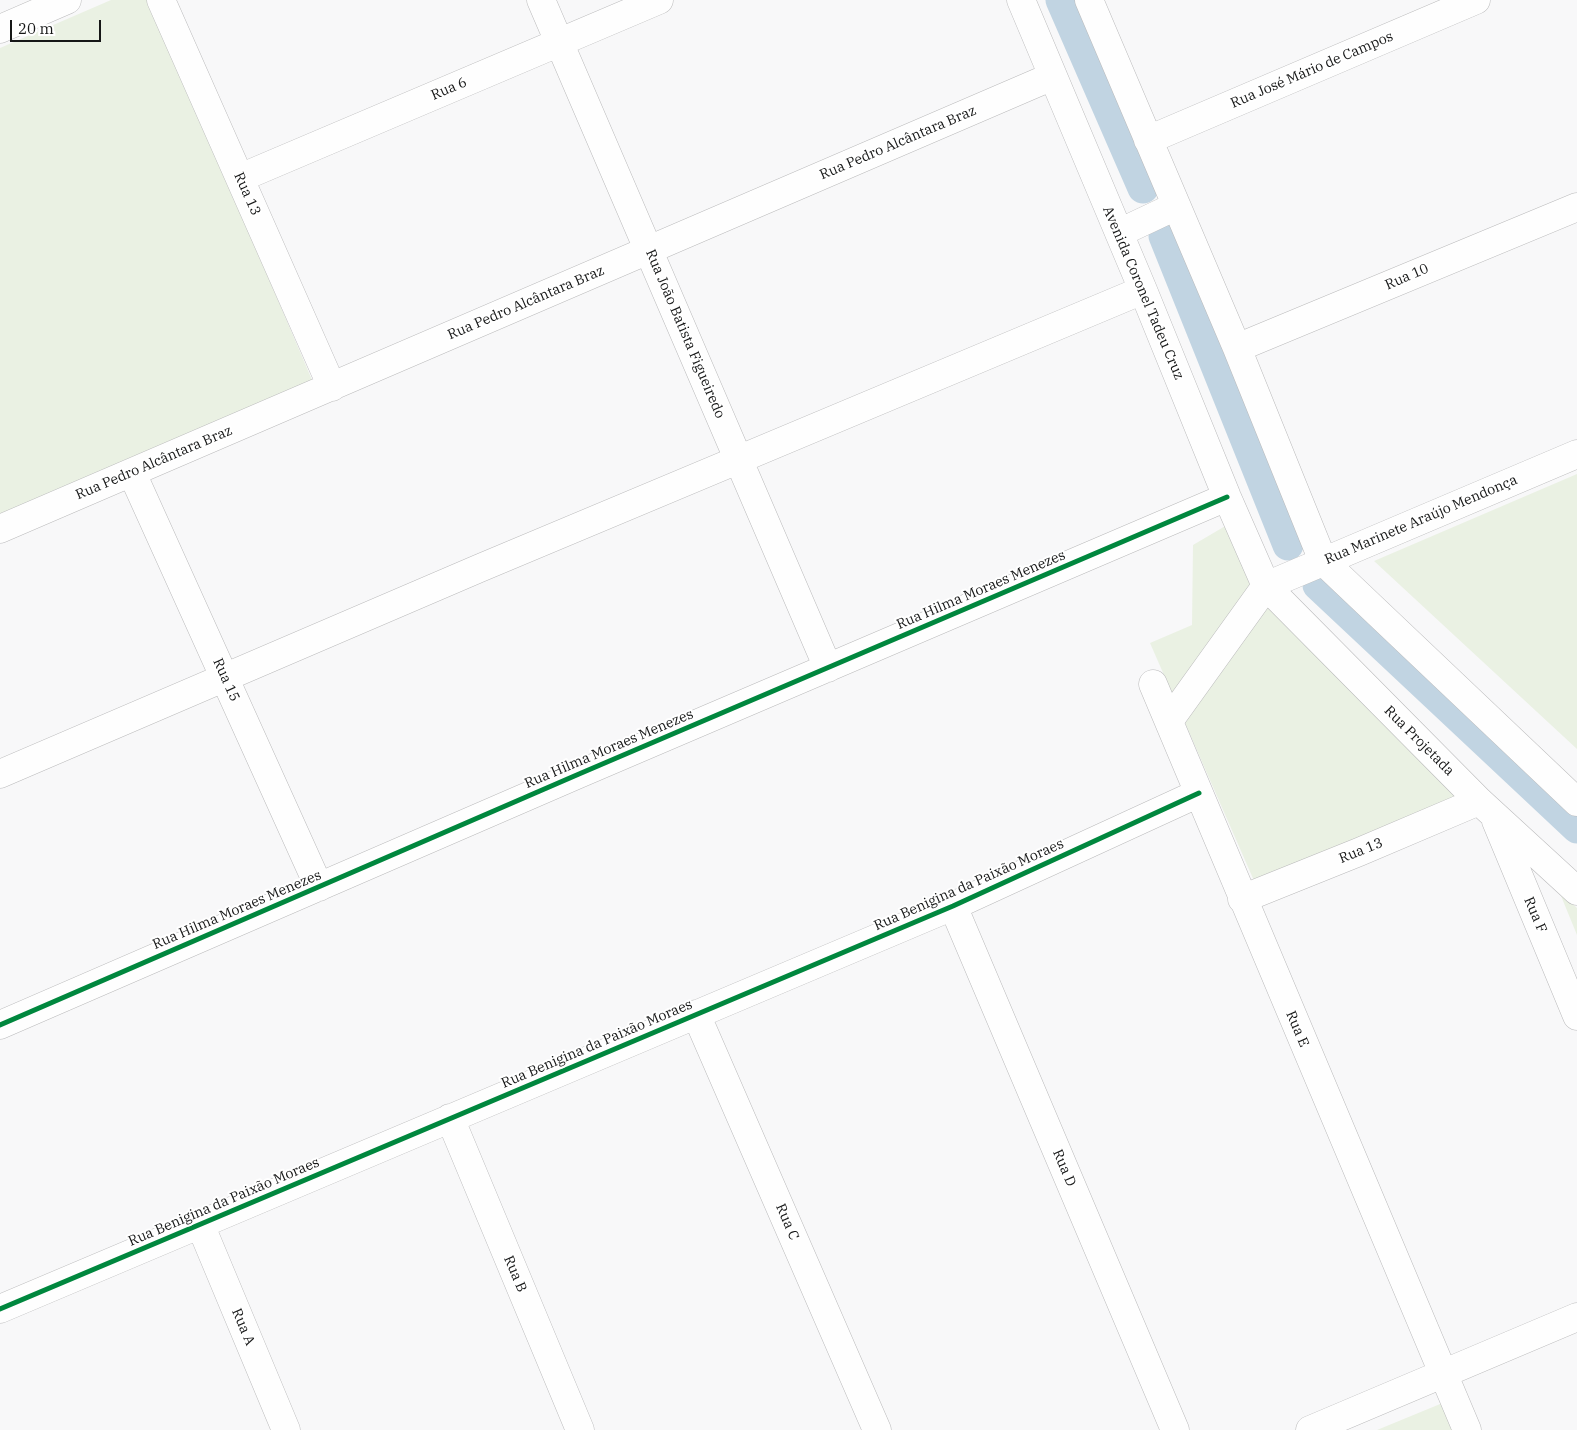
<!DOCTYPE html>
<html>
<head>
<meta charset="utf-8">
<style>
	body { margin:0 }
	#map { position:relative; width:1577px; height:1430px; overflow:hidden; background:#f8f8f9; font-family:"IBM Plex Serif",serif }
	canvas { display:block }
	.scale { position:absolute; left:10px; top:20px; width:91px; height:22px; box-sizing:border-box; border:2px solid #161717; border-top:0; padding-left:6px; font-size:15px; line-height:18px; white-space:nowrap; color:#161717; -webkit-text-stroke:4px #fff; paint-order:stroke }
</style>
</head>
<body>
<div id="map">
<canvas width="1577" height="1430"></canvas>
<div class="scale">20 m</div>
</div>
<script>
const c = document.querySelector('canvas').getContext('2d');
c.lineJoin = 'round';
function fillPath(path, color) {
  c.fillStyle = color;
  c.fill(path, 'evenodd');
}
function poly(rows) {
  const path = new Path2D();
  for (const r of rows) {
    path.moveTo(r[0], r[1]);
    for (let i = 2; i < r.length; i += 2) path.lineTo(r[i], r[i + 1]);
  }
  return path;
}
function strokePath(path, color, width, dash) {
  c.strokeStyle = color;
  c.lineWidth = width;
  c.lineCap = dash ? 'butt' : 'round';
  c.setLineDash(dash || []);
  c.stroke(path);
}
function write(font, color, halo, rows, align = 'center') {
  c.font = font + ' "IBM Plex Serif",serif';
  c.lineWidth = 4;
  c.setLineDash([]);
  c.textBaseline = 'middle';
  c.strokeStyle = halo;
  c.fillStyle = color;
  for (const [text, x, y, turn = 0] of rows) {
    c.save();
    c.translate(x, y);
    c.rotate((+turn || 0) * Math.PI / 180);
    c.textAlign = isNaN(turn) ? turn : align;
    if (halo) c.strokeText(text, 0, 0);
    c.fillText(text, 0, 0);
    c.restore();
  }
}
const green = poly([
	[111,0,150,0,312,380,0,515,0,48],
	[1577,474,1577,749,1374,561],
	[1227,525,1456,796,1255,883,1150,643,1192,625,1193,545],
	[1559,891,1577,908,1577,935],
	[1445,1402,1456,1430,1377,1430]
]);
const canal = poly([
	[1061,0,1143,188],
	[1164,236,1288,545],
	[1318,585,1577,828]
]);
const street = poly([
	[161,0,332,387],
	[541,0,828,668],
	[1021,0,1143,290,1227,497,1266,586,1479,801,1577,891],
	[1089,0,1237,348,1323,561,1577,802],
	[0,29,67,0],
	[1148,140,1476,0],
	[240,178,659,0],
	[1119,233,1176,206],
	[1237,348,1577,207],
	[132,473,319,887],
	[0,529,1053,76],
	[1266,586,1577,454],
	[1153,684,1467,1430],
	[1169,721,1266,586],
	[0,774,480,568,1143,290],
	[1496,821,1577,1016],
	[1242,899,1359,852,1479,801],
	[953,906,1175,1430],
	[696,1014,877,1430],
	[0,1025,579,774,1227,497],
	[450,1118,580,1430],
	[200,1224,286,1430],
	[0,1309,953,906,1199,793],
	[1310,1430,1577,1317]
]);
const cycleway = poly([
	[0,1025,579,774,1227,497],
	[0,1309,953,906,1199,793]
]);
const streetNames = [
	["Rua José Mário de Campos",1312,70,-23],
	["Rua 6",449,89,-23],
	["Rua Pedro Alcântara Braz",898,143,-23],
	["Rua 13",247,194,66],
	["Rua 10",1407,277,-23],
	["Avenida Coronel Tadeu Cruz",1143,293,67],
	["Rua Pedro Alcântara Braz",526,303,-23],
	["Rua João Batista Figueiredo",685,334,67],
	["Rua Pedro Alcântara Braz",154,463,-23],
	["Rua Marinete Araújo Mendonça",1421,520,-23],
	["Rua Hilma Moraes Menezes",981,590,-23],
	["Rua 15",226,680,66],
	["Rua Projetada",1419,741,45],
	["Rua Hilma Moraes Menezes",609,749,-23],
	["Rua 13",1361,851,-22],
	["Rua Benigina da Paixão Moraes",969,885,-24],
	["Rua Hilma Moraes Menezes",237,910,-23],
	["Rua F",1535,915,67],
	["Rua E",1297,1029,67],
	["Rua Benigina da Paixão Moraes",597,1044,-23],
	["Rua D",1064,1168,67],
	["Rua Benigina da Paixão Moraes",224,1202,-23],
	["Rua C",787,1222,67],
	["Rua B",515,1274,67],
	["Rua A",243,1327,67]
];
fillPath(green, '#eaf1e3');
strokePath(canal, '#c1d4e2', 31);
strokePath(street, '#bababb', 29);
strokePath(street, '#fefefe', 28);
strokePath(cycleway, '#00873e', 5);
write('14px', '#161717', '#fff', streetNames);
</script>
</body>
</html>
